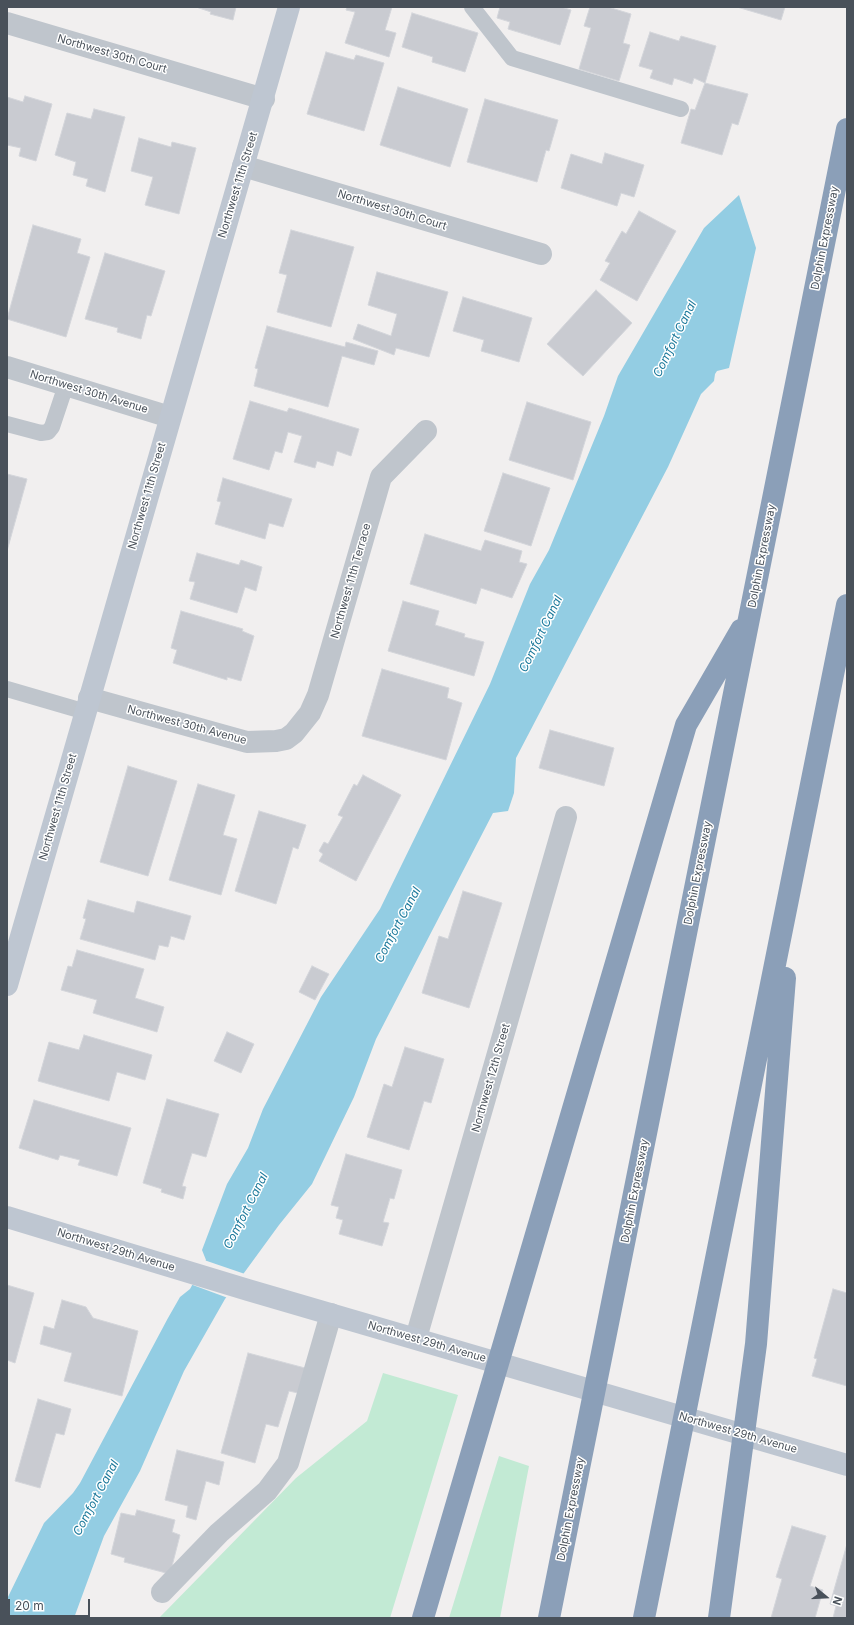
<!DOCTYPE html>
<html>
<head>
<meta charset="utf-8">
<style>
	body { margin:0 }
	#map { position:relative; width:854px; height:1625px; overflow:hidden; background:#f1efef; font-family:Inter,sans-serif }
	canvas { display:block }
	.frame { position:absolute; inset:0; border:8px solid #49515a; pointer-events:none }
	.north { position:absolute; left:806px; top:1577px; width:40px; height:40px; -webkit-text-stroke:3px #fff; paint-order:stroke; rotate:108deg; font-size:11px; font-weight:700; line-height:16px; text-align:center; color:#49515a }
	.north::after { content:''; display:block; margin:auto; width:14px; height:18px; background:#49515a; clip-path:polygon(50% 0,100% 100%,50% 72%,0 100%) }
	.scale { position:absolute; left:8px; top:1599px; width:82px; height:18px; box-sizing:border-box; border:2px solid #49515a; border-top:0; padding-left:5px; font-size:12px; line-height:14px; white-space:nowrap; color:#49515a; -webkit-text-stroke:3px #fff; paint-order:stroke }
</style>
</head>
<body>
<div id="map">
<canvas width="854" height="1625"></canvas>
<div class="frame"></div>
<div class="north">N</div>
<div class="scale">20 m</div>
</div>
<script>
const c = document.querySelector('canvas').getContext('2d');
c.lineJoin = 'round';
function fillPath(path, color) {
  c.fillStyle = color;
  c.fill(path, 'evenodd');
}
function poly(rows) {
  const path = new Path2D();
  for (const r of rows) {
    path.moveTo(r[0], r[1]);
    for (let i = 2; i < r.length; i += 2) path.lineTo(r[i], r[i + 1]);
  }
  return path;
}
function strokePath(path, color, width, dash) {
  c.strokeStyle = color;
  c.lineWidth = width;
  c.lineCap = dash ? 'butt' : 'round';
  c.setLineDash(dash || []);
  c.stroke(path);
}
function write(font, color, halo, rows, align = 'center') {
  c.font = font + ' Inter,sans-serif';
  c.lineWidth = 3;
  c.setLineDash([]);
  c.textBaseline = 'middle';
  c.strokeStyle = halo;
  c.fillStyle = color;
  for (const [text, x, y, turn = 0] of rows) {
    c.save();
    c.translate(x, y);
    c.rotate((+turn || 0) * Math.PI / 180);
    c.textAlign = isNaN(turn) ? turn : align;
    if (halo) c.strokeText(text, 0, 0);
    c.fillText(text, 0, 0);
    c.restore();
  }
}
const green = poly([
	[383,1373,458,1395,390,1618,159,1618,296,1478,367,1421],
	[499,1456,529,1466,500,1618,449,1618]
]);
const water = poly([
	[739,195,756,248,729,368,717,371,715,374,714,381,701,394,668,467,516,758,514,793,508,811,493,813,376,1039,354,1097,312,1184,279,1225,225,1299,184,1371,140,1471,104,1536,74,1618,7,1618,7,1599,44,1523,73,1493,80,1483,168,1318,180,1297,190,1289,206,1260,202,1250,227,1184,248,1148,263,1109,321,997,380,909,490,684,530,584,549,550,604,416,618,376,704,228]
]);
const pier = poly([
	[204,1260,245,1274,228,1298,190,1284]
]);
const building = poly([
	[196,7,236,7,233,20,210,14,211,12,196,7],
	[347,7,392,7,385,30,396,33,389,57,345,43,355,12,346,10,347,7],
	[500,7,561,7,571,10,560,45,508,29,510,22,497,18,500,7],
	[590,7,608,7,631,14,623,43,630,45,619,81,579,69,591,28,584,26,590,7],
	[737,7,785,7,781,20,737,7],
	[412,13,478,33,465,72,432,62,433,57,402,47,412,13],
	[650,32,679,41,681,36,716,46,705,83,694,78,692,84,674,78,672,85,650,78,653,70,639,66,650,32],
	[326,52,354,60,356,55,384,63,364,131,307,114,326,52],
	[705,83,748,94,738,125,732,123,722,155,681,143,691,109,695,110,705,83],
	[398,87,468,109,450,167,380,145,398,87],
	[25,96,52,104,36,161,19,156,21,148,7,145,7,97,23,102,25,96],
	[485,99,558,120,549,151,546,150,537,182,467,162,485,99],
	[94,109,125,117,105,192,86,186,88,179,73,175,76,162,55,155,67,113,91,119,94,109],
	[139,138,171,147,172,142,196,148,179,214,145,205,153,177,131,171,139,138],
	[605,153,644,165,634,197,621,193,617,206,561,188,571,154,602,164,605,153],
	[639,211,676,231,637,301,600,280,610,263,605,261,622,231,626,234,639,211],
	[33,225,81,239,77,253,90,257,66,337,7,319,33,225],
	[291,230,354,247,331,327,277,312,287,275,279,273,291,230],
	[105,253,165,271,151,316,147,315,141,339,117,332,118,328,85,319,105,253],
	[377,272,448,292,429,357,396,348,394,355,353,339,358,324,391,336,397,314,368,305,377,272],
	[596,290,632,323,583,376,547,344,596,290],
	[463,297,532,318,519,362,481,351,484,340,453,331,463,297],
	[267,326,345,347,346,342,378,351,374,365,342,356,328,407,254,386,258,369,255,368,267,326],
	[250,401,287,412,289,408,359,429,351,456,337,451,333,466,317,461,315,468,294,462,302,436,288,432,282,453,275,451,269,470,233,459,250,401],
	[527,402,591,422,573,480,509,460,527,402],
	[503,473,550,488,531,546,484,531,503,473],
	[7,474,27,479,7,551,7,474],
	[223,478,292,499,283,527,269,523,265,539,215,524,221,502,217,501,223,478],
	[425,534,481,551,485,540,522,551,519,562,527,564,512,598,481,588,476,604,410,584,425,534],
	[197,553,239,565,241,560,262,567,256,591,245,587,237,613,190,599,195,582,189,581,197,553],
	[403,601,439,611,435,625,465,634,464,637,484,642,474,676,388,651,403,601],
	[181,611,243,629,242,631,254,636,241,681,227,677,227,680,173,663,177,650,171,648,181,611],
	[382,669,449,688,447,698,462,703,446,760,362,736,382,669],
	[550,730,614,748,604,786,539,768,550,730],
	[128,766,177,781,148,876,100,862,128,766],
	[363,775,401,795,356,881,319,861,323,854,319,851,324,842,328,844,343,817,338,815,354,784,357,786,363,775],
	[198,784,235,795,223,835,237,839,221,895,169,880,198,784],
	[259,811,306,825,298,849,293,847,276,904,235,891,259,811],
	[463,891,502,903,469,1008,422,993,439,936,448,939,463,891],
	[88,900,134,913,137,901,191,916,184,940,171,936,168,947,159,945,155,960,80,939,86,919,83,918,88,900],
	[77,950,144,969,135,998,164,1007,157,1032,93,1013,97,1000,61,990,68,966,72,967,77,950],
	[312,966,329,974,315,1000,299,992,312,966],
	[227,1032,254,1044,241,1073,214,1061,227,1032],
	[84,1035,152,1055,145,1080,117,1072,109,1101,38,1081,49,1042,79,1050,84,1035],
	[405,1047,444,1059,431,1103,424,1101,409,1150,367,1137,384,1084,392,1087,405,1047],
	[167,1099,219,1114,206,1157,192,1153,182,1186,186,1187,183,1199,161,1192,162,1189,143,1183,167,1099],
	[34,1100,131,1128,117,1176,78,1165,80,1160,60,1155,58,1160,19,1148,34,1100],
	[346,1154,402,1170,394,1199,390,1198,383,1222,389,1223,382,1246,339,1234,343,1220,336,1218,339,1207,331,1205,346,1154],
	[7,1285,34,1293,15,1363,7,1360,7,1285],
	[833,1289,847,1293,847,1386,812,1376,817,1359,814,1358,833,1289],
	[62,1300,86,1307,93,1318,138,1331,122,1396,64,1381,72,1353,40,1344,44,1326,54,1329,62,1300],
	[248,1353,305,1368,298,1393,289,1391,278,1427,266,1424,255,1463,221,1453,248,1353],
	[38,1399,71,1409,64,1435,56,1433,40,1488,15,1481,38,1399],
	[177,1450,224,1462,219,1485,206,1481,196,1520,186,1517,188,1506,165,1500,177,1450],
	[137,1510,175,1520,172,1532,180,1535,170,1574,124,1562,125,1558,111,1554,121,1513,135,1516,137,1510],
	[792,1526,826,1536,810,1586,823,1590,815,1618,771,1618,782,1579,776,1577,792,1526],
	[847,1544,847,1618,833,1618,836,1606,830,1604,847,1544]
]);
const lane = poly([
	[472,7,512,58,681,109],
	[7,424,41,433,48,432,52,427,66,385],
	[7,689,86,712]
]);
const street = poly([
	[7,23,264,99],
	[243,166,541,254],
	[7,367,170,417],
	[89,698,247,742,276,741,286,739,294,733,310,713,318,695,381,477,426,431],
	[416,1338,566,817],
	[162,1592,219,1533,267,1491,288,1463,331,1314]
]);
const secondary = poly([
	[7,985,289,7],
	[7,1217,248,1290,847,1465]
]);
const highway = poly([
	[423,1618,686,725,741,630],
	[549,1618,847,129],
	[644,1618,847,605],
	[719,1618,756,1344,785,978]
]);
const streetNames = [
	["Northwest 30th Court",112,54,16],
	["Northwest 11th Street",238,185,-73],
	["Northwest 30th Court",392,210,17],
	["Dolphin Expressway",825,238,-79],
	["Northwest 30th Avenue",89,392,17],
	["Northwest 11th Street",147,496,-74],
	["Dolphin Expressway",762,556,-79],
	["Northwest 11th Terrace",351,581,-74],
	["Northwest 30th Avenue",187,725,15],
	["Northwest 11th Street",58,807,-74],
	["Dolphin Expressway",698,873,-79],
	["Northwest 12th Street",491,1078,-74],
	["Dolphin Expressway",635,1191,-79],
	["Northwest 29th Avenue",116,1250,17],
	["Northwest 29th Avenue",427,1342,16],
	["Northwest 29th Avenue",738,1433,16],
	["Dolphin Expressway",571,1509,-79]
];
const waterNames = [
	["Comfort Canal",675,339,-64],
	["Comfort Canal",541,634,-64],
	["Comfort Canal",398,925,-62],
	["Comfort Canal",246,1211,-63],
	["Comfort Canal",96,1498,-62]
];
fillPath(green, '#c2ead4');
fillPath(water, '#93cde3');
fillPath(pier, '#f1efef');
fillPath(building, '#c9cbd1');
strokePath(building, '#d3d5da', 1);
strokePath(lane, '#bfc5cc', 16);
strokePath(street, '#bfc5cc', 22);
strokePath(secondary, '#bec6d1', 22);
strokePath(highway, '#8b9fb8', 22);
write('11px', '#49515a', '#fff', streetNames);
write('italic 12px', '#1b799b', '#fff', waterNames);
</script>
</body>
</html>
